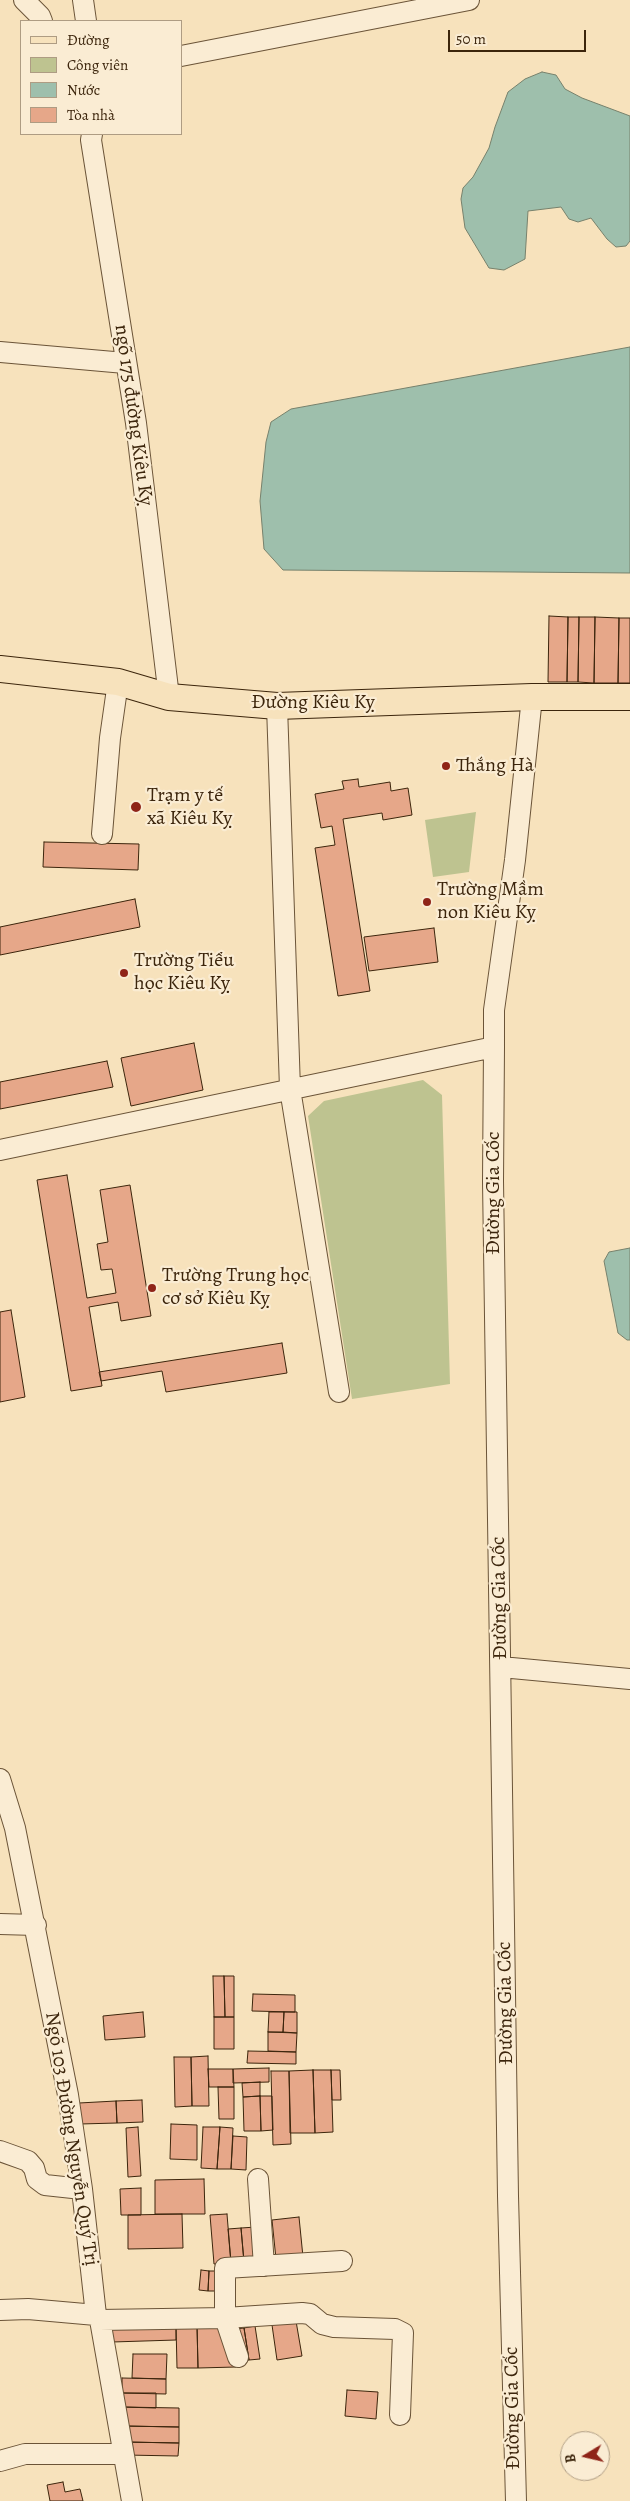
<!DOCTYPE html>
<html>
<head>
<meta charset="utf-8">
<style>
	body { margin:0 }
	#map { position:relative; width:630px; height:2501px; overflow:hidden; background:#f7e2bc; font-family:Alegreya,serif }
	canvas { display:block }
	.legend { position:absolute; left:20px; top:20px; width:162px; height:115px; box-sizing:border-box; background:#faecd3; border:1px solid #ae9c83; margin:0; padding:6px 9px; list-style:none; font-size:15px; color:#3c250c }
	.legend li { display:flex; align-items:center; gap:10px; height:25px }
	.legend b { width:25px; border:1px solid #ae9c83 }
	.north { position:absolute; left:560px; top:2431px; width:50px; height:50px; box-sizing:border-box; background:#faecd3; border:1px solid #ae9c83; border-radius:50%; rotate:261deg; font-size:14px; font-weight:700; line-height:20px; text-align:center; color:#3c250c }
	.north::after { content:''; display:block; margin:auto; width:18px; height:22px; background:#8f2418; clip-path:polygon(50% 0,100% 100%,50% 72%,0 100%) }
	.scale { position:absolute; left:448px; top:30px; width:138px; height:22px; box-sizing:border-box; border:2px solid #3c250c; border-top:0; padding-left:6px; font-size:15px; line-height:18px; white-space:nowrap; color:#3c250c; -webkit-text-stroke:4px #faecd3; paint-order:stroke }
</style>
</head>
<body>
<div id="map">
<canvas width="630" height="2501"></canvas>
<ul class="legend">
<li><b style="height:6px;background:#f7e2bc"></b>Đường</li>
<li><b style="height:14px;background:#bec390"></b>Công viên</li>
<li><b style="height:14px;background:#9ebfac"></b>Nước</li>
<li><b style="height:14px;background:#e6a789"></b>Tòa nhà</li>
</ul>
<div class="north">B</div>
<div class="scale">50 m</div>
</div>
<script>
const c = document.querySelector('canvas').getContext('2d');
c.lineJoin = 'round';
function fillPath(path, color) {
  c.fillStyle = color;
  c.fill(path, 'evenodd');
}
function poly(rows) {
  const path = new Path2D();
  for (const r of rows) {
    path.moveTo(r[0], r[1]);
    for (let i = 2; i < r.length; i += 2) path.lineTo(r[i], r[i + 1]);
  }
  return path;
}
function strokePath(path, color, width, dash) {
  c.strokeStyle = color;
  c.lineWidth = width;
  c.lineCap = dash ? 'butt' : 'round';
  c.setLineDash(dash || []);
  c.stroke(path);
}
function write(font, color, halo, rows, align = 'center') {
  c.font = font + ' Alegreya,serif';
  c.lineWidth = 4.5;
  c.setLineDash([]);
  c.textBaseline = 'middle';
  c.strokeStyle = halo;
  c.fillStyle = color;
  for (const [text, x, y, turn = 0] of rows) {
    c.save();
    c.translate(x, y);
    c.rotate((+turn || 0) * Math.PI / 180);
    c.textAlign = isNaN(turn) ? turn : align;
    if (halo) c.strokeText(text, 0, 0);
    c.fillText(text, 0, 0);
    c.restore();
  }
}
const green = poly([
	[476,812,469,872,433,877,425,820],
	[423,1080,442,1095,450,1384,352,1399,308,1116,324,1101]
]);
const water = poly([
	[542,72,556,75,565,89,582,98,630,116,630,241,626,246,616,247,607,239,591,218,578,222,569,219,561,207,528,211,525,259,504,270,489,268,465,228,461,199,463,188,473,177,489,148,495,127,508,92,525,79,542,72],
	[630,347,630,573,283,570,264,549,260,501,266,442,271,422,291,409,630,347],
	[630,1248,630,1340,627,1340,618,1333,604,1261,609,1252,630,1248]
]);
const building = poly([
	[549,616,568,617,567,682,548,682,549,616],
	[568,617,579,617,578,682,567,682,568,617],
	[579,617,595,617,594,683,578,682,579,617],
	[595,617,619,618,618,683,594,683,595,617],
	[619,618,630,618,630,683,618,683,619,618],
	[358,779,359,787,390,782,391,791,408,788,412,815,383,820,382,813,343,819,370,991,338,996,315,848,335,845,332,826,321,828,315,794,344,789,342,781,358,779],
	[44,842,139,844,138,870,43,867,44,842],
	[135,899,140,927,0,955,0,927,135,899],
	[434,928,438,962,369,971,364,937,434,928],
	[194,1043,203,1090,131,1106,121,1058,194,1043],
	[107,1061,113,1087,0,1109,0,1082,107,1061],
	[67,1175,87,1298,116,1293,112,1269,101,1270,97,1244,108,1242,100,1190,130,1185,151,1316,121,1321,118,1302,89,1307,102,1386,71,1391,37,1180,67,1175],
	[11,1310,25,1397,0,1402,0,1312,11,1310],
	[282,1343,287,1373,166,1392,162,1371,101,1381,99,1372,282,1343],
	[213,1976,224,1976,225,2017,214,2017,213,1976],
	[224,1976,234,1976,234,2017,225,2017,224,1976],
	[253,1994,295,1995,295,2012,252,2011,253,1994],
	[143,2012,145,2037,105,2040,103,2016,143,2012],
	[269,2012,284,2012,283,2032,268,2032,269,2012],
	[284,2012,297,2012,297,2033,283,2032,284,2012],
	[214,2017,234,2017,234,2049,214,2049,214,2017],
	[268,2032,297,2033,296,2052,268,2051,268,2032],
	[248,2051,296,2052,296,2064,247,2063,248,2051],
	[208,2056,209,2106,192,2106,191,2057,208,2056],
	[174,2057,191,2057,192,2106,175,2107,174,2057],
	[269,2068,269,2082,233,2083,233,2069,269,2068],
	[208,2069,233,2069,234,2087,209,2087,208,2069],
	[313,2070,331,2070,333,2132,315,2133,313,2070],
	[313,2070,315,2133,290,2133,289,2071,313,2070],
	[331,2070,340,2070,341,2100,332,2100,331,2070],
	[271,2071,289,2071,291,2144,273,2145,271,2071],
	[260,2082,260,2096,243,2097,242,2083,260,2082],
	[218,2087,234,2087,234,2119,219,2119,218,2087],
	[260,2096,272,2096,273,2130,261,2131,260,2096],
	[260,2096,261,2131,244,2131,243,2097,260,2096],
	[142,2100,143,2122,117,2123,116,2101,142,2100],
	[116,2101,117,2123,80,2124,79,2103,116,2101],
	[171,2124,197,2125,197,2160,170,2159,171,2124],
	[138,2127,141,2176,128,2177,126,2128,138,2127],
	[203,2127,220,2127,217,2169,201,2168,203,2127],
	[220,2127,233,2128,231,2169,217,2169,220,2127],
	[233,2136,247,2137,246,2170,231,2169,233,2136],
	[204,2179,205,2214,155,2214,155,2180,204,2179],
	[141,2188,141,2215,121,2215,120,2189,141,2188],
	[182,2214,183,2248,128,2249,128,2215,182,2214],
	[227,2214,231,2263,214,2264,210,2215,227,2214],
	[299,2217,303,2257,276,2259,272,2220,299,2217],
	[256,2227,259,2261,244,2262,241,2228,256,2227],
	[241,2228,244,2262,231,2263,228,2229,241,2228],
	[201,2270,209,2271,208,2291,199,2290,201,2270],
	[209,2271,218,2271,216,2291,208,2291,209,2271],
	[296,2321,302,2356,277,2360,272,2325,296,2321],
	[223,2324,236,2367,198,2368,197,2325,223,2324],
	[176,2325,176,2340,112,2342,112,2327,176,2325],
	[176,2325,197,2325,198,2368,177,2368,176,2325],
	[255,2326,260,2359,249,2360,244,2328,255,2326],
	[244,2328,249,2360,240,2362,235,2329,244,2328],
	[133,2354,167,2354,166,2379,132,2378,133,2354],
	[122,2378,166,2379,166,2394,122,2393,122,2378],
	[347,2390,378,2392,376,2419,345,2416,347,2390],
	[122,2393,156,2393,156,2408,122,2407,122,2393],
	[122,2407,179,2408,179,2427,121,2426,122,2407],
	[126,2426,179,2427,179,2443,125,2442,126,2426],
	[125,2442,179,2443,178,2456,125,2455,125,2442],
	[63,2482,65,2492,80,2489,83,2501,50,2501,47,2485,63,2482]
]);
const minor = poly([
	[24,0,40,16,42,21],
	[83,0,86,21],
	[181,56,469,0],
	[92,134,91,140,136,423,169,697],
	[0,352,125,363],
	[277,706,290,1089,339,1392],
	[102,834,110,738,118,682],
	[0,1150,494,1047],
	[501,1667,630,1679],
	[0,1779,15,1828,68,2095,82,2189,96,2315,100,2320,132,2501],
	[0,1924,36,1925],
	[0,2151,28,2161,34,2168,37,2179,45,2185,82,2189],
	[258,2179,264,2266],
	[0,2310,28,2309,96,2315],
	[100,2320,225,2318,225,2268,342,2261],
	[238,2357,225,2318,302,2313,310,2314,322,2324,334,2327,395,2329,403,2333,400,2415],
	[0,2461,25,2454,123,2454],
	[516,2501,508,2196,493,1181,494,1047,494,1010,515,860,532,697]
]);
const major = poly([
	[0,669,118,682,169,697,277,706,532,697,630,697]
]);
const markers = [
	[446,766,5,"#8f2418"],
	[136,807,6,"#8f2418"],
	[427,902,5,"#8f2418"],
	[124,973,5,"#8f2418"],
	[152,1288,5,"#8f2418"]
];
const streetNames = [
	["ngõ 175 đường Kiêu Kỵ",133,415,82],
	["Đường Kiêu Kỵ",313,703],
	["Đường Gia Cốc",494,1193,-90],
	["Đường Gia Cốc",500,1598,-91],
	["Đường Gia Cốc",506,2003,-91],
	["Ngõ 103 Đường Nguyễn Quý Trị",71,2139,81],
	["Đường Gia Cốc",513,2408,-91]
];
const poiNames = [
	["Thắng Hà",456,766],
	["Trạm y tế",147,796],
	["xã Kiêu Kỵ",147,819],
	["Trường Mầm",437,890],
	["non Kiêu Kỵ",437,913],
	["Trường Tiểu",134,961],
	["học Kiêu Kỵ",134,984],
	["Trường Trung học",162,1276],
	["cơ sở Kiêu Kỵ",162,1299]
];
fillPath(green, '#bec390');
fillPath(water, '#9ebfac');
strokePath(water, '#77816c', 1);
fillPath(building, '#e6a789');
strokePath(building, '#3c250c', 1);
strokePath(minor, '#6b5438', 22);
strokePath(major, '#3c250c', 28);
strokePath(minor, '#faecd3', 20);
strokePath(major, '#f7e2bc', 26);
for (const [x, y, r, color] of markers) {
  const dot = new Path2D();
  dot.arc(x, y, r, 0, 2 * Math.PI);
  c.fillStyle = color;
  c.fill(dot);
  strokePath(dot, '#faecd3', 2);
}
write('20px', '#3c250c', '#faecd3', streetNames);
write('20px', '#3c250c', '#faecd3', poiNames, 'left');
</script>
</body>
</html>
